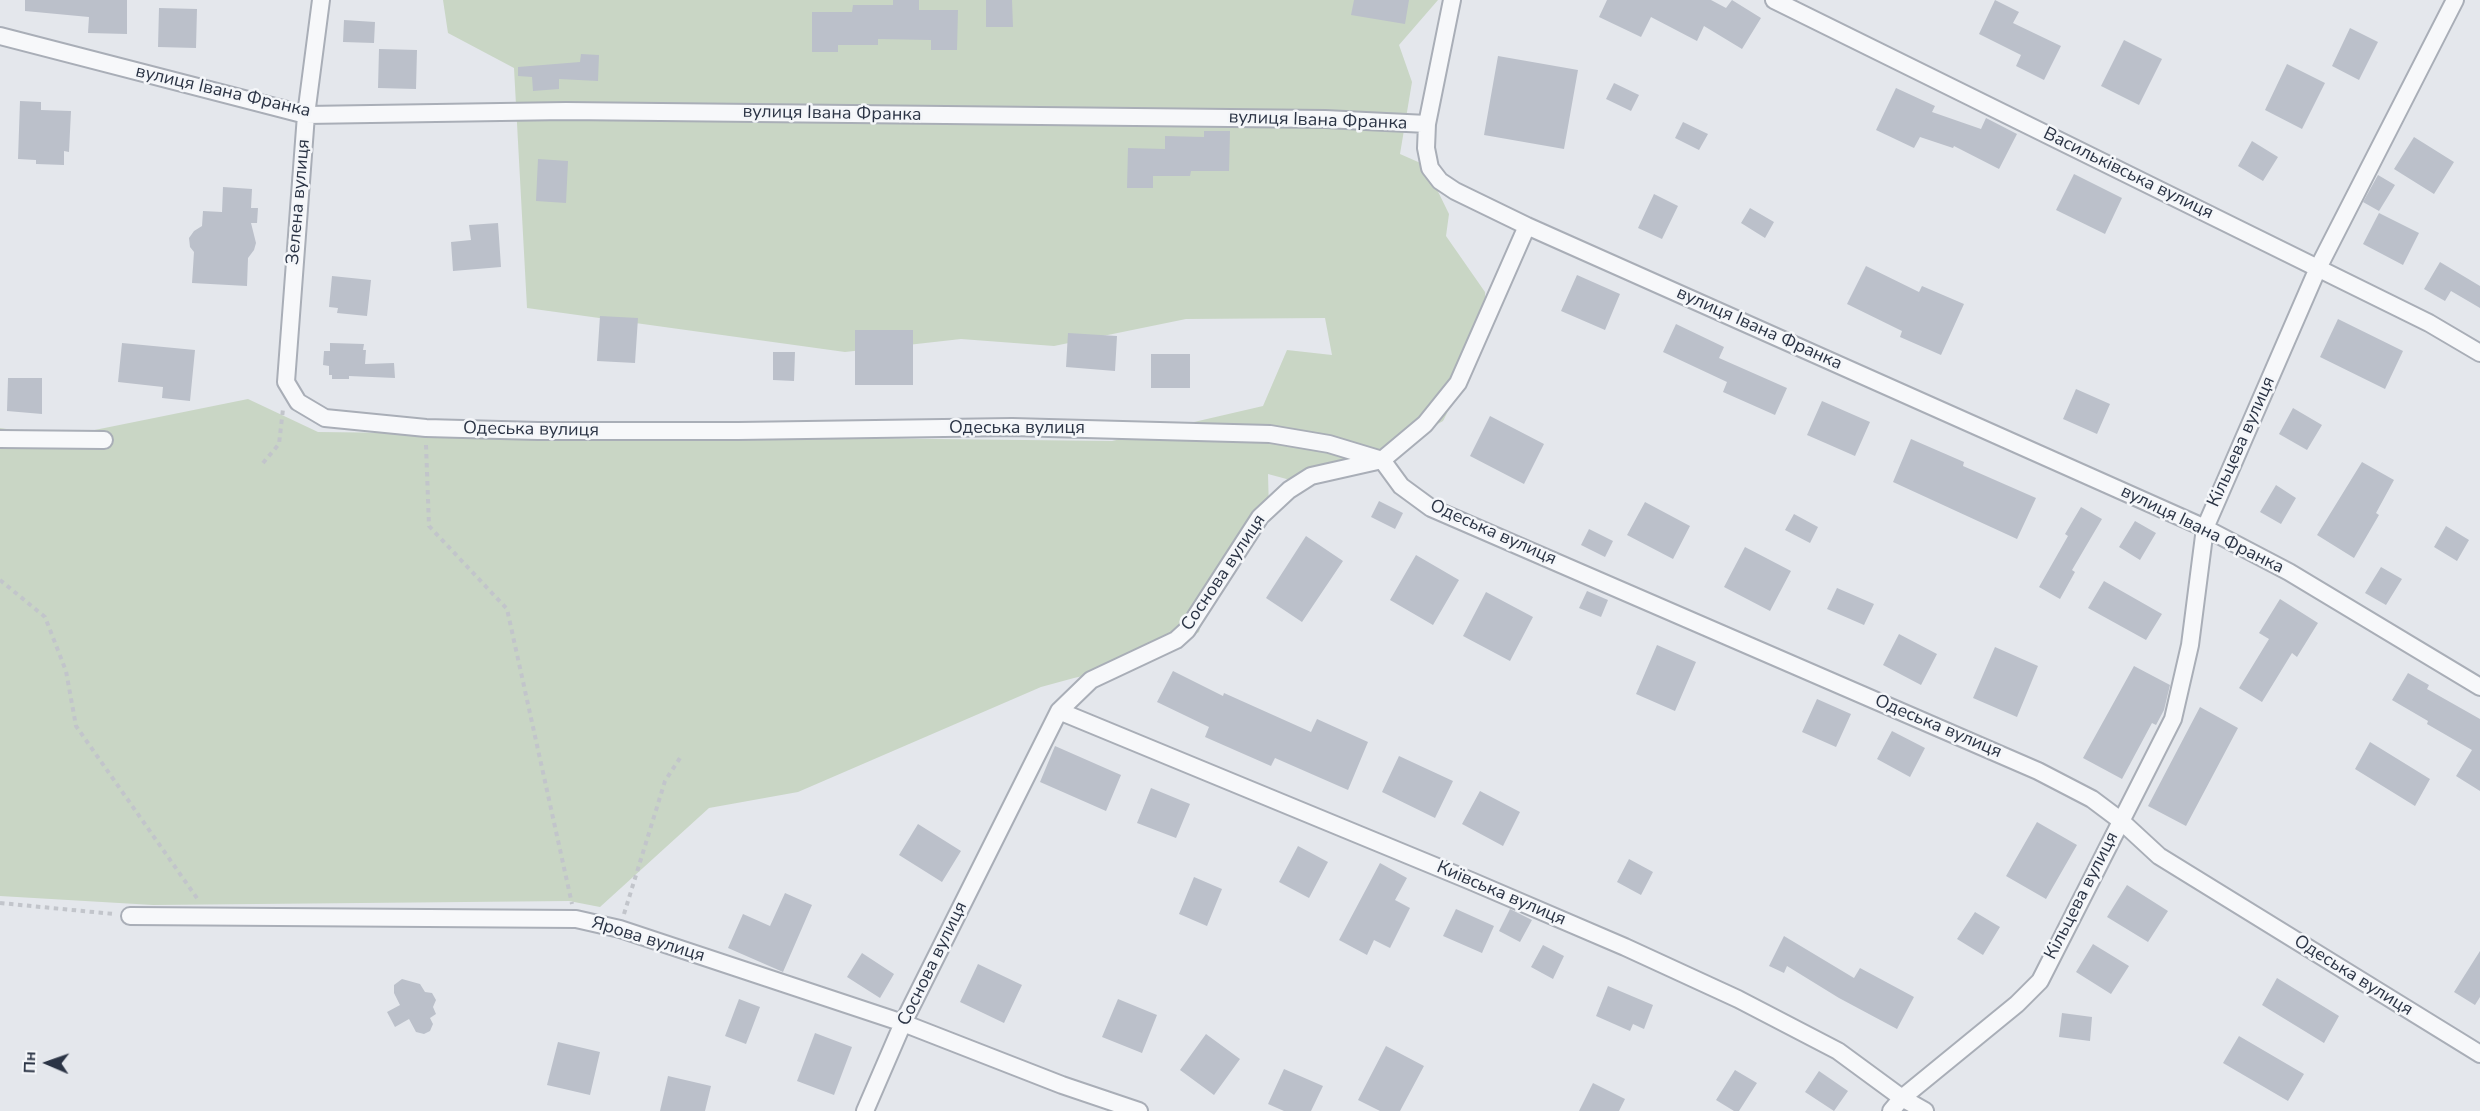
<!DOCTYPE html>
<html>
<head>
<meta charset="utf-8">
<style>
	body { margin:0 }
	#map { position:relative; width:2480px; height:1111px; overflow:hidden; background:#e4e7ec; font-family:"Nunito Sans",sans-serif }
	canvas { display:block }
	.north { position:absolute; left:18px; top:1033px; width:60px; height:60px; -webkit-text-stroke:4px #f4f6f9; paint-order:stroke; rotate:272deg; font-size:16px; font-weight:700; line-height:24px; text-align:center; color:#2b3445 }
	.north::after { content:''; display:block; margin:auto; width:21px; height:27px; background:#2b3445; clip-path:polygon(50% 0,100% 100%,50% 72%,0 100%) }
</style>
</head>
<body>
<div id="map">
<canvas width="2480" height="1111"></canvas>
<div class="north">Пн</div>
</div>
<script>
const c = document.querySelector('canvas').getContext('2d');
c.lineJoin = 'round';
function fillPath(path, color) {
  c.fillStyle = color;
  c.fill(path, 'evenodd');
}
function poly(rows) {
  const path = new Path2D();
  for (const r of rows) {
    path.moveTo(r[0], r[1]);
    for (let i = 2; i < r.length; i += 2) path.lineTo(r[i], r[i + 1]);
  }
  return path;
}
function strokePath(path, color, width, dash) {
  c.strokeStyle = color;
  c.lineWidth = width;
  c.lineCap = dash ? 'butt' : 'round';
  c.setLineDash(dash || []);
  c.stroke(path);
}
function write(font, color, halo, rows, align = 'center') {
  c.font = font + ' "Nunito Sans",sans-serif';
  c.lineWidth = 5;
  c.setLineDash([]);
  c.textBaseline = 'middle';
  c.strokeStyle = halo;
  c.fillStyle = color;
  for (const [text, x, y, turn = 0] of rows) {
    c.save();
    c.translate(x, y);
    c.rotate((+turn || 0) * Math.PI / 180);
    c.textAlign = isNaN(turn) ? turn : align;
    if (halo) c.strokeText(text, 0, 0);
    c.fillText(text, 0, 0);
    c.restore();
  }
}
const green = poly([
	[443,0,1438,0,1399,45,1412,82,1400,154,1425,165,1449,214,1446,236,1485,292,1487,334,1443,421,1393,449,1294,481,1268,474,1269,511,1205,610,1199,632,1149,661,1074,678,1041,687,798,792,709,808,600,907,569,901,153,905,0,896,0,428,60,437,248,399,318,432,1112,441,1263,406,1287,350,1332,355,1325,318,1186,319,1054,346,961,339,845,352,527,308,514,68,448,33]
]);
const building = poly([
	[25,0,127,0,127,34,88,33,89,17,25,11],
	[893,0,919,0,919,10,958,10,957,50,931,50,931,40,878,39,878,45,838,45,838,52,812,52,812,12,852,12,853,5,893,5],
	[986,0,1012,0,1013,27,986,27],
	[1354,0,1409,0,1405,24,1351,15],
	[1607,0,1711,0,1726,8,1732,0,1761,18,1742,49,1704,26,1697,41,1651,17,1641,37,1599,17],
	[1995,0,2019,12,2013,23,2061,46,2044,80,2016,66,2021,55,1979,34],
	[159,8,197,9,196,48,158,47],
	[344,20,375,22,374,43,343,42],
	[2350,28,2378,42,2359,80,2332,66],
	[2124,40,2162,59,2139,105,2101,86],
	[379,49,417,50,416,89,378,88],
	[581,54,599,55,598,81,559,79,559,89,533,91,532,77,518,76,518,67,580,62],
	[1498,56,1578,70,1564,149,1484,135],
	[2287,64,2325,83,2302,129,2265,110],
	[1614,83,1639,95,1631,111,1606,99],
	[1896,88,1935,106,1932,112,1981,129,1986,118,2017,134,1999,169,1954,146,1953,148,1920,137,1914,148,1876,130],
	[20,101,41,102,41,110,71,111,69,152,64,151,64,165,36,164,36,160,18,159],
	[1683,122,1708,134,1699,150,1675,138],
	[1204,131,1230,131,1229,171,1191,171,1190,176,1153,176,1153,188,1127,188,1128,148,1165,149,1165,136,1204,137],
	[2414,137,2454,162,2434,194,2394,169],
	[2252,141,2278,157,2263,181,2238,166],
	[538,159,568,161,566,203,536,201],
	[2074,174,2122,198,2105,234,2056,210],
	[2378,175,2395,185,2379,211,2363,202],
	[223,187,252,189,251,208,258,208,257,223,251,223,256,243,254,250,248,258,247,286,192,283,194,252,190,247,189,238,194,231,202,226,203,211,222,212],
	[1654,194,1678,206,1662,239,1638,228],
	[1750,208,1774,222,1765,238,1741,223],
	[2379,213,2419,233,2403,265,2363,244],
	[498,223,501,267,453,271,451,242,471,240,469,225],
	[2440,262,2480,286,2480,308,2451,291,2445,301,2424,289],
	[1866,266,1919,292,1922,286,1964,304,1941,355,1900,337,1902,331,1847,304],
	[1577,275,1620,294,1605,330,1561,311],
	[332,276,371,280,367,316,337,313,338,308,329,307],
	[600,316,638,318,635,363,597,361],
	[2338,319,2403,351,2385,389,2320,357],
	[1676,324,1724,347,1719,358,1787,388,1775,415,1723,392,1727,382,1663,352],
	[855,330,913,330,913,385,855,385],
	[1068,333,1117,336,1115,371,1066,367],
	[122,343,195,350,190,401,162,398,163,387,118,382],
	[330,343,364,344,363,350,366,350,365,364,394,363,395,378,349,376,349,379,332,379,332,375,329,375,329,366,323,365,324,351,330,351],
	[773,352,795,352,794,381,773,380],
	[1151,354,1190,354,1190,388,1151,388],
	[8,378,42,378,42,414,7,411],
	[2076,389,2110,404,2097,434,2063,419],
	[1822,401,1870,422,1855,456,1807,435],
	[2293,408,2322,425,2307,450,2279,434],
	[1490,416,1544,444,1524,484,1470,456],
	[1911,439,1964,462,1963,466,2036,498,2017,539,1893,482],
	[2362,462,2394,480,2376,513,2379,515,2354,558,2317,535],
	[2276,485,2296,498,2281,524,2260,512],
	[1379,501,1403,513,1395,529,1371,517],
	[1645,502,1690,526,1673,559,1627,535],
	[2081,507,2102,519,2072,570,2075,572,2060,599,2039,587,2068,536,2065,534],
	[1794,514,1818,527,1810,543,1785,530],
	[2135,521,2156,533,2140,560,2119,547],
	[2446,526,2469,540,2457,561,2434,547],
	[1589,529,1613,541,1605,557,1581,545],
	[1306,536,1343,561,1302,622,1266,598],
	[1745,547,1791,571,1770,611,1724,587],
	[1416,555,1459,580,1433,625,1390,600],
	[2381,567,2402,579,2386,605,2365,593],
	[2104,581,2162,614,2146,640,2088,608],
	[1837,588,1874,604,1864,625,1827,609],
	[1587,591,1608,600,1601,617,1579,608],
	[1486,592,1533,617,1510,661,1463,636],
	[2280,599,2318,623,2297,657,2292,653,2262,702,2239,688,2269,639,2259,633],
	[1899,634,1937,654,1921,685,1883,665],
	[1657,645,1696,662,1675,711,1636,694],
	[1995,647,2038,666,2017,717,1973,698],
	[2134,666,2170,685,2164,710,2156,725,2152,723,2122,779,2083,758],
	[1173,671,1223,696,1224,693,1311,732,1317,719,1368,742,1348,790,1275,758,1271,766,1205,737,1209,727,1157,702],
	[2408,673,2429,685,2427,689,2480,719,2480,791,2456,776,2472,750,2427,724,2428,721,2392,700],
	[1817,699,1851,714,1836,747,1802,732],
	[2200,707,2238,728,2186,826,2148,806],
	[1892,731,1925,748,1910,777,1877,759],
	[2370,742,2430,779,2415,806,2355,769],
	[1055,746,1121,775,1106,811,1040,782],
	[1399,756,1453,781,1435,818,1382,792],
	[1151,788,1190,804,1176,838,1137,823],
	[1480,791,1520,812,1503,846,1462,824],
	[2037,822,2077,845,2046,899,2006,876],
	[918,824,961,851,942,882,899,855],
	[1298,846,1328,862,1309,898,1279,882],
	[1629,859,1653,872,1641,895,1617,882],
	[1380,863,1407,878,1395,900,1410,908,1390,948,1374,940,1367,955,1339,940],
	[1194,877,1222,889,1207,926,1179,914],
	[2127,885,2168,911,2148,942,2107,917],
	[785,893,812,905,783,972,728,948,743,914,770,926],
	[1456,909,1494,926,1482,953,1443,936],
	[1510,909,1532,920,1520,942,1499,931],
	[1975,912,2000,927,1983,955,1957,939],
	[1784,936,1854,978,1860,968,1914,997,1897,1029,1839,998,1787,966,1784,973,1769,966],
	[2093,944,2129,966,2111,994,2076,972],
	[1543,945,1564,956,1553,979,1531,967],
	[2480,951,2480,997,2475,1005,2454,992],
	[862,953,894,974,880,998,847,977],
	[978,964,1022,985,1004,1023,960,1002],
	[2277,978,2339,1016,2324,1043,2262,1005],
	[402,979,420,984,425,992,432,993,436,1000,433,1007,436,1014,430,1018,433,1024,430,1031,424,1034,416,1032,409,1019,395,1027,387,1012,400,1005,394,993,394,985],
	[1608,986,1653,1005,1644,1029,1633,1024,1630,1031,1596,1016],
	[739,999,760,1007,746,1044,725,1036],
	[1118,999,1157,1015,1142,1053,1102,1037],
	[2062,1013,2092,1017,2090,1041,2059,1037],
	[815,1033,852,1047,834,1095,797,1081],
	[1206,1034,1240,1059,1214,1095,1180,1070],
	[2239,1036,2304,1074,2288,1101,2223,1063],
	[558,1042,600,1052,590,1095,547,1085],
	[1386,1046,1424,1066,1400,1111,1380,1111,1358,1100],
	[1284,1069,1323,1086,1311,1111,1284,1111,1268,1104],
	[1735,1070,1757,1083,1739,1111,1734,1111,1716,1100],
	[1819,1071,1848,1091,1834,1111,1805,1092],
	[668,1076,711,1086,705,1111,660,1111],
	[1593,1083,1625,1099,1619,1111,1579,1111]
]);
const path = poly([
	[426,445,429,526,507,609,572,904],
	[263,463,279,444,283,409],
	[0,580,45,617,66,671,76,726,199,901],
	[0,903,114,914],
	[624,914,665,781,680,758]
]);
const minor = poly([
	[321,0,306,115,286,382,298,402,325,418,426,428,538,431,738,431,1012,427,1270,434,1329,444,1382,460,1401,486,1431,508,2038,771,2092,799,2120,820,2159,856,2480,1054],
	[1452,0,1427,124,1426,148,1430,168,1440,181,1455,191,1527,226,2205,528,2289,572,2480,687],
	[1774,0,2429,323,2480,353],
	[0,36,306,115,566,111,1325,119,1427,124],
	[0,439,104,440],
	[1059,711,1471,881,1625,947,1738,999,1838,1051,1902,1098,1925,1111],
	[130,916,576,919,620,929,903,1023,1062,1085,1139,1111],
	[865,1111,903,1023,1059,711,1091,680,1176,640,1187,630,1260,517,1289,490,1311,476,1382,460,1425,424,1458,383,1527,226],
	[1891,1111,1902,1098,2017,1004,2040,981,2173,719,2190,645,2205,528,2318,268,2455,0]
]);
const streetNames = [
	["вулиця Івана Франка",223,92,13],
	["вулиця Івана Франка",832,114,1],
	["вулиця Івана Франка",1318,121,2],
	["Васильківська вулиця",2128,174,26],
	["Зелена вулиця",299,202,-85],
	["вулиця Івана Франка",1759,329,24],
	["Одеська вулиця",1017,429],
	["Одеська вулиця",531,430,1],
	["Кільцева вулиця",2242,442,-66],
	["вулиця Івана Франка",2202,530,26],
	["Одеська вулиця",1493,533,24],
	["Соснова вулиця",1224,573,-56],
	["Одеська вулиця",1938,727,23],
	["Київська вулиця",1501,894,23],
	["Кільцева вулиця",2082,896,-63],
	["Ярова вулиця",648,940,17],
	["Соснова вулиця",933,964,-64],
	["Одеська вулиця",2353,976,32]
];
fillPath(green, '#c9d6c5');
fillPath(building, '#bbc0ca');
strokePath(minor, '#a9aeb7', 20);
strokePath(path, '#c2c5cb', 4, [4.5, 4.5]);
strokePath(minor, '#f7f8fa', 16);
write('18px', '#2b3445', '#f4f6f9', streetNames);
</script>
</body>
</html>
